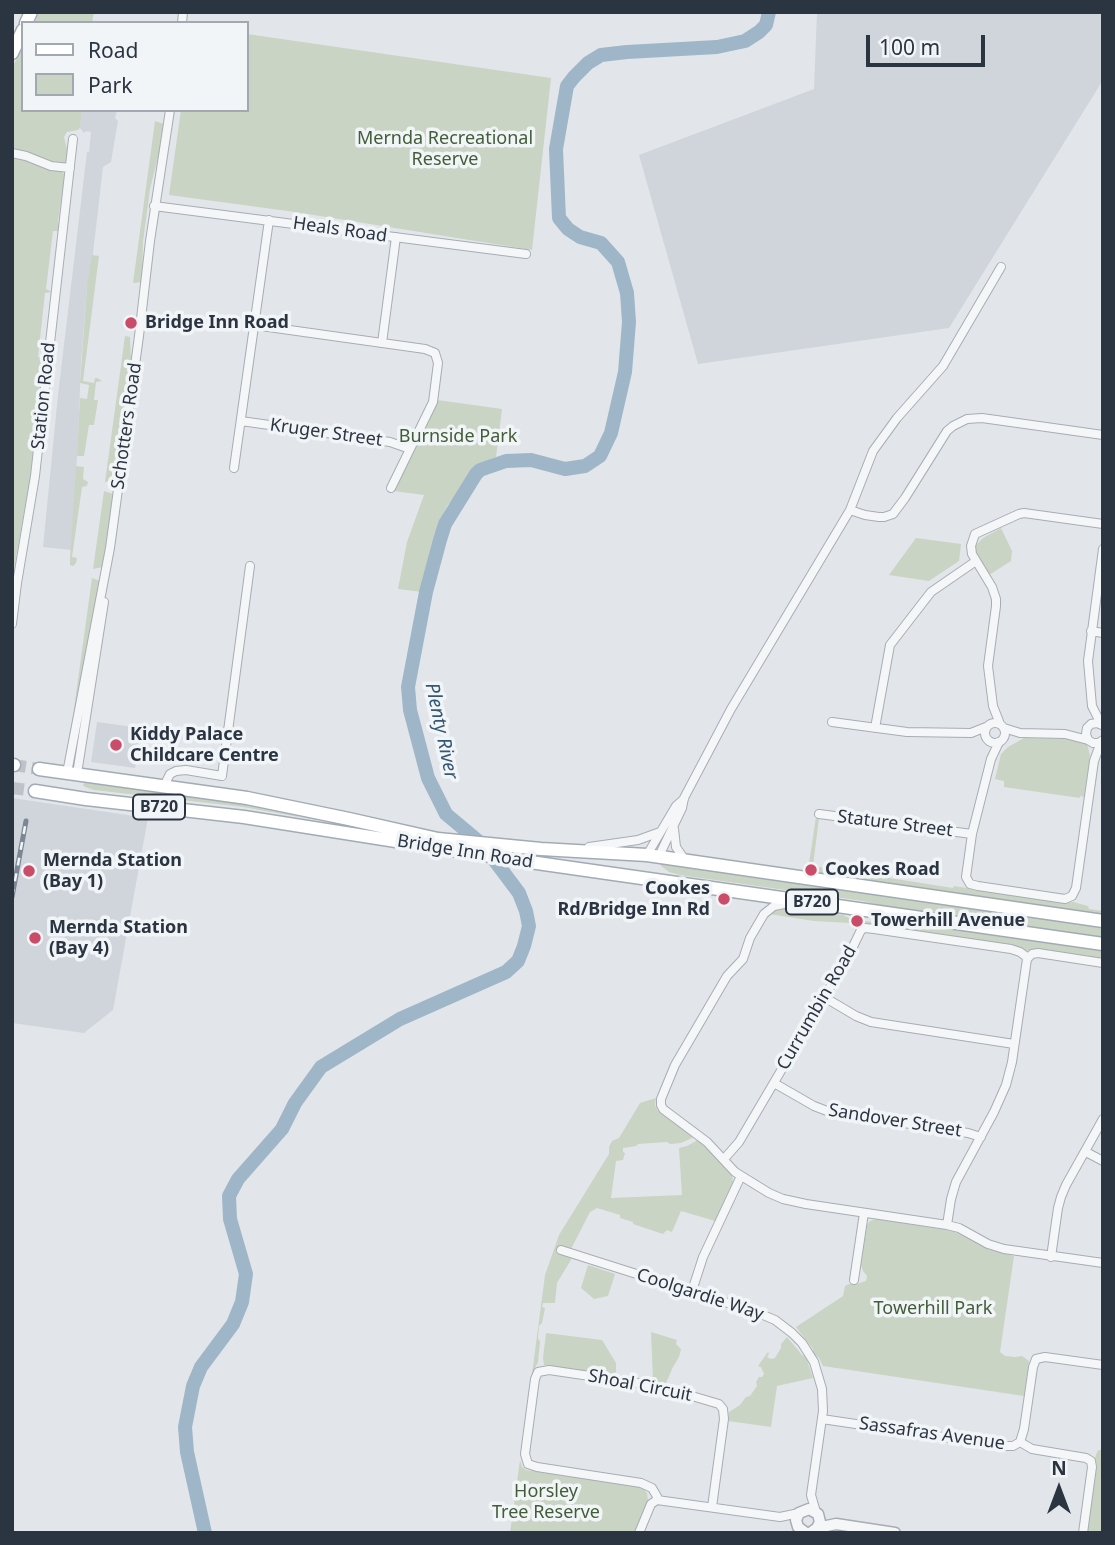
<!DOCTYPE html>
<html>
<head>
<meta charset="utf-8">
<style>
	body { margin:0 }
	#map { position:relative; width:1115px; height:1545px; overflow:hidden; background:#e2e6ea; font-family:"Noto Sans",sans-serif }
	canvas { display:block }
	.frame { position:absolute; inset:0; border:14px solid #2b3542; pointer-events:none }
	.legend { position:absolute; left:21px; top:21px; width:228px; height:91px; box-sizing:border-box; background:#f2f5f7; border:2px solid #a2a8af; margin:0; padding:9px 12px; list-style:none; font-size:21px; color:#2b3542 }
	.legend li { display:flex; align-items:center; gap:14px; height:35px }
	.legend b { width:35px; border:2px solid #a2a8af }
	.north { position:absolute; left:1024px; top:1454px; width:70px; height:70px; -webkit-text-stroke:5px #f2f5f7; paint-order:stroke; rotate:0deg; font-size:19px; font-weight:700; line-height:28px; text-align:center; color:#2b3542 }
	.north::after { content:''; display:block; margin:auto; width:24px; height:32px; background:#2b3542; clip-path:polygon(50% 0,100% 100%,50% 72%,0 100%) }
	.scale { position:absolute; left:866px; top:35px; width:119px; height:32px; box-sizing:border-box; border:4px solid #2b3542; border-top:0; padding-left:9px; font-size:21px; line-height:24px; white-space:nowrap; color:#2b3542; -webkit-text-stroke:5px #f2f5f7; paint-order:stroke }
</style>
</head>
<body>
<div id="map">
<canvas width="1115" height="1545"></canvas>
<div class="frame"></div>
<ul class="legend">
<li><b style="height:9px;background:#fff"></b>Road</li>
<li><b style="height:19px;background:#c9d4c4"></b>Park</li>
</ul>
<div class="north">N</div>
<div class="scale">100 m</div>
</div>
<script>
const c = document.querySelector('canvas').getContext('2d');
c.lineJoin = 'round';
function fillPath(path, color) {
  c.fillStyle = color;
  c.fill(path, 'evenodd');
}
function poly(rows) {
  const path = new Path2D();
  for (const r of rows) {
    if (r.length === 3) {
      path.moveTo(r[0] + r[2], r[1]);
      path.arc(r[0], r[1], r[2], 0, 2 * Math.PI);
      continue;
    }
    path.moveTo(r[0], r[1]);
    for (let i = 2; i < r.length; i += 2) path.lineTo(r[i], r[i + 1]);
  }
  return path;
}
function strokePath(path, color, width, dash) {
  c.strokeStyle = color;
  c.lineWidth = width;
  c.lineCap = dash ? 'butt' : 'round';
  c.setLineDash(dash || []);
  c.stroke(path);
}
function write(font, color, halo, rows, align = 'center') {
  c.font = font + ' "Noto Sans",sans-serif';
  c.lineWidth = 7;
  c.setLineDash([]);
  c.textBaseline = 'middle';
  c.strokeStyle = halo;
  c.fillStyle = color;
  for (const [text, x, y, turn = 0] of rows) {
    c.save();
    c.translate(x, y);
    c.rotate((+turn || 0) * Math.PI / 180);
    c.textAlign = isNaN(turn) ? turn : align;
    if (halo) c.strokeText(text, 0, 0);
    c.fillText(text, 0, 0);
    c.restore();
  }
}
const built = poly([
	[817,12,1103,12,1103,80,949,328,698,364,639,155,814,89],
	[82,110,117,110,115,118,118,121,111,162,103,167,90,280,87,287,81,362,78,441,71,550,43,547,58,395,87,152,89,152,91,132,86,131,84,133,80,128],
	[97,722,141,728,135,768,91,762],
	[12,798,148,818,113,1010,84,1033,12,1023]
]);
const green = poly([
	[39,12,94,12,92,23,35,23],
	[247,34,551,78,532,250,295,212,169,195,181,110,247,110],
	[23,48,23,110,82,110,80,128,78,130,67,132,64,137,68,153,66,162,63,164,54,163,28,153,12,149,12,67],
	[155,121,164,124,160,149,150,189,143,242,142,282,133,283],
	[12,156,62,171,65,176,58,220,59,231,53,231,46,289,52,292,45,293,38,357,44,358,30,480,12,579],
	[92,255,99,256,83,381,94,383,95,378,97,378,102,381,96,382,94,400,98,400,94,425,89,425,84,456,77,456,80,398,87,399,89,385,80,383,87,287],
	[125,336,130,337,131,358,114,481,105,482],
	[437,400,502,409,496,457,476,466,461,491,447,506,440,521,429,557,430,567,422,592,398,589,407,542,424,495,394,491],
	[76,466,84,467,83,479,88,482,87,486,82,487,72,557,77,558,76,563,73,566,70,565,70,559],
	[104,491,113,494,103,567,93,569],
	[1001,528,1012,551,1011,561,989,575,976,553,976,545,983,538],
	[916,538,961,544,959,561,929,581,889,575],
	[92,578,100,581,69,744,68,742,73,716],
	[1024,738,1079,739,1087,744,1090,755,1084,797,1080,796,1080,798,1004,787,1004,781,995,779,1001,754,1008,747],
	[84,783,100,784,243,803,390,833,243,807,94,790,85,787,83,785],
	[816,817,819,818,813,866,953,888,954,886,1065,903,1073,902,1088,906,1089,909,1103,911,1103,917,820,876,814,871,808,870],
	[661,863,1103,925,1103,940,902,911,863,901,680,875,669,872,661,866],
	[786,907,843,915,851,919,873,922,880,919,897,919,1103,949,1103,959,1035,949,1025,951,1014,946,868,924,814,921,769,914,776,908],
	[656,1098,655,1105,658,1111,692,1135,692,1138,681,1143,670,1144,667,1142,638,1144,636,1146,623,1148,623,1152,625,1153,623,1160,616,1161,611,1198,682,1195,679,1148,687,1146,698,1140,714,1154,732,1175,733,1182,731,1187,715,1221,681,1211,672,1232,667,1230,663,1234,633,1224,633,1222,620,1218,620,1215,597,1208,590,1212,571,1249,560,1246,558,1253,572,1258,557,1283,555,1303,543,1303,542,1307,545,1308,542,1323,539,1326,538,1338,540,1342,538,1362,532,1374,545,1275,559,1235,609,1154,609,1147,612,1141,619,1138,640,1103],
	[876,1219,953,1231,989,1249,1014,1256,1000,1352,1005,1356,1015,1357,1022,1356,1029,1361,1024,1396,823,1366,819,1358,813,1353,813,1349,796,1327,843,1296,845,1286,849,1284,856,1284,866,1281,867,1276,863,1271,861,1265,867,1225,870,1221],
	[588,1265,615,1274,608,1296,594,1299,581,1288],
	[651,1332,677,1340,676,1344,681,1349,679,1357,673,1367,666,1383,653,1381],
	[546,1333,602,1340,616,1363,616,1372,614,1375,544,1365,543,1358],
	[787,1337,802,1355,806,1357,813,1378,777,1386,771,1427,728,1421,729,1412,740,1405,746,1397,750,1396,757,1386,756,1382,759,1377,762,1377,764,1374,761,1367,758,1366,768,1352,769,1354,767,1357,771,1359,775,1358,781,1348,781,1344],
	[1099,1450,1103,1450,1103,1533,1087,1533,1097,1467,1095,1458,1097,1452],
	[520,1460,522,1467,526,1470,639,1487,644,1489,647,1493,648,1500,635,1533,510,1533]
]);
const river = poly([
	[205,1533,187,1452,185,1427,193,1386,201,1367,233,1324,242,1302,246,1274,230,1219,229,1196,238,1179,282,1129,295,1103,321,1067,400,1019,506,972,518,961,524,946,529,926,526,911,519,893,483,845,446,814,428,778,410,710,408,687,426,592,440,540,445,524,476,474,480,470,506,461,531,460,565,469,585,466,600,456,611,433,625,372,629,322,627,293,618,262,601,243,580,237,568,229,559,218,556,149,567,86,574,77,588,63,601,55,627,52,717,47,745,41,759,32,766,25,769,12]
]);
const primaryTunnel = poly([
	[14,765,39,769],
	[12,788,35,791]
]);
const minor = poly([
	[182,23,183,12],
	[12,153,26,156,51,166,70,168],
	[154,206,526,254],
	[254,325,425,349,435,353,438,363,433,402,391,488],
	[382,343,396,237],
	[241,421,390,442,410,449],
	[234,468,269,220],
	[850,510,865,515,879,517,884,517,893,514,905,498,947,431,953,426,967,419,982,418,1103,435],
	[12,624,17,583,35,476,73,139],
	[1091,631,1103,633],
	[832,722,907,732,971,733,986,727],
	[995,733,10],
	[1000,724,993,706,988,666,996,606,996,599,992,587,972,554,971,546,975,534,1019,514,1024,513,1103,524],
	[1101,724,1092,706,1088,661,1103,549],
	[1102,725,1097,723,1091,724,1087,728,1086,734,1088,740,1093,743,1099,743,1103,740],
	[875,728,890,645,931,592,976,561],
	[1004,728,1020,733,1065,734,1088,740],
	[999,742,991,759,972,834,966,877,970,884,978,886,1065,899,1072,896,1076,888,1094,761,1101,742],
	[67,773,110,548,139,336,150,241,170,110],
	[77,774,104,602],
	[164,786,170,774,176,771,186,770,222,776,250,566],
	[819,814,972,834],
	[674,829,676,847,685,860],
	[589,847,638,840,660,832],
	[647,855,676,806,684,799],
	[659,856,682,808,684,798,731,709,850,510,873,451,897,418,943,366,1001,267],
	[789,903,774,906,764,914,750,938,743,959,727,976,675,1065,661,1099,661,1105,663,1109,707,1142,735,1172,769,1193,783,1199,806,1204,947,1225,959,1228,988,1244,1004,1249,1103,1263],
	[824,997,856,1016,871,1022,1014,1044],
	[774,1083,814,1106,827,1111,968,1133,981,1137],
	[1086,1152,1103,1161],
	[724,1159,739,1142,849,955,861,930,865,928,874,929,1011,949,1020,952,1028,958],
	[947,1225,951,1199,956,1182,994,1112,1006,1085,1012,1062,1027,959,1032,954,1038,953,1103,963],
	[561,1250,756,1312,775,1320,792,1333,802,1343,814,1362,822,1389,823,1411,811,1495,816,1512],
	[1051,1257,1058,1208,1061,1197,1066,1185,1103,1119],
	[854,1280,864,1213],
	[692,1291,703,1257,741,1176],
	[822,1419,1004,1446,1013,1446,1020,1442,1032,1449,1086,1458,1091,1461,1092,1467,1083,1533],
	[1020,1442,1024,1429,1033,1367,1036,1359,1045,1357,1103,1365],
	[659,1500,652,1488,641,1483,537,1467,528,1464,525,1454,535,1379,538,1372,549,1370,658,1386,719,1404,723,1409,724,1419,712,1507],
	[639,1533,651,1504,657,1500,780,1517,799,1513]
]);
const tertiary = poly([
	[817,1528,836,1524,895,1533],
	[806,1533,798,1527,796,1520,799,1513,809,1509,818,1514,820,1522,817,1528,810,1533]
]);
const primary = poly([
	[26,23,31,12],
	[12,53,23,30],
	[12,765,14,765],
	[39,769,247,798,349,819,438,839,541,849,647,855,1103,921],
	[35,791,86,799,244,817,516,860,1103,944]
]);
const rail = poly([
	[12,897,26,821]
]);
const markers = [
	[131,323,7,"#ca4c69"],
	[116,745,7,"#ca4c69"],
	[811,870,7,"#ca4c69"],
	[29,871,7,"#ca4c69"],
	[724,899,7,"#ca4c69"],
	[857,921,7,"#ca4c69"],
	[35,938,7,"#ca4c69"]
];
const shields = [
	[159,807,52],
	[812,902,52]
];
const shieldNames = [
	["B720",159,807],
	["B720",812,902]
];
const parkNames = [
	["Mernda Recreational",445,139],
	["Reserve",445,160],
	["Burnside Park",458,437],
	["Towerhill Park",933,1309],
	["Horsley",546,1492],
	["Tree Reserve",546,1513]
];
const streetNames = [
	["Heals Road",340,230,8],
	["Station Road",44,396,-84],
	["Schotters Road",127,426,-82],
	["Kruger Street",326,433,8],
	["Stature Street",895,824,7],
	["Bridge Inn Road",465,852,9],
	["Currumbin Road",817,1008,-60],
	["Sandover Street",895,1121,9],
	["Coolgardie Way",700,1295,18],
	["Shoal Circuit",640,1386,11],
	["Sassafras Avenue",932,1434,8]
];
const poiNames = [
	["Bridge Inn Road",145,323],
	["Kiddy Palace",130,735],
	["Childcare Centre",130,756],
	["Mernda Station",43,861],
	["(Bay 1)",43,882],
	["Cookes Road",825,870],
	["Cookes",710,889,"right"],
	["Rd/Bridge Inn Rd",710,910,"right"],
	["Towerhill Avenue",871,921],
	["Mernda Station",49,928],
	["(Bay 4)",49,949]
];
const waterNames = [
	["Plenty River",441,731,78]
];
fillPath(built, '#d0d5dc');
fillPath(green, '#c9d4c4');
strokePath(river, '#9fb6c9', 14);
strokePath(primaryTunnel, '#bdc3c8', 12, [12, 6]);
strokePath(minor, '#a7adb4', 10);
strokePath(tertiary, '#a7adb4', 13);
strokePath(primary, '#a2abb5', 15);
strokePath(minor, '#f5f6f8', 8);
strokePath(tertiary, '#f5f6f8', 10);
strokePath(primary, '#fff', 12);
strokePath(rail, '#7c8793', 5);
strokePath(rail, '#f2f5f7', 2.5, [8]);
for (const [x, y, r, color] of markers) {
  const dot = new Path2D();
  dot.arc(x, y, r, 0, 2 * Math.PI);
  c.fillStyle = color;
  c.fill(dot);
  strokePath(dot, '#f2f5f7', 2.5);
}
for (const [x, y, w] of shields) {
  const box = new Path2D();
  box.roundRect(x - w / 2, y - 12.5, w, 25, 5);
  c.fillStyle = '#f2f5f7';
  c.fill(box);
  strokePath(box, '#2b3542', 2);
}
write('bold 16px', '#2b3542', null, shieldNames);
write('18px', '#425d38', '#f2f5f7', parkNames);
write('18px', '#2b3542', '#f2f5f7', streetNames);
write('bold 18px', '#2b3542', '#f2f5f7', poiNames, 'left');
write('italic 19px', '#365774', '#f2f5f7', waterNames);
</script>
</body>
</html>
